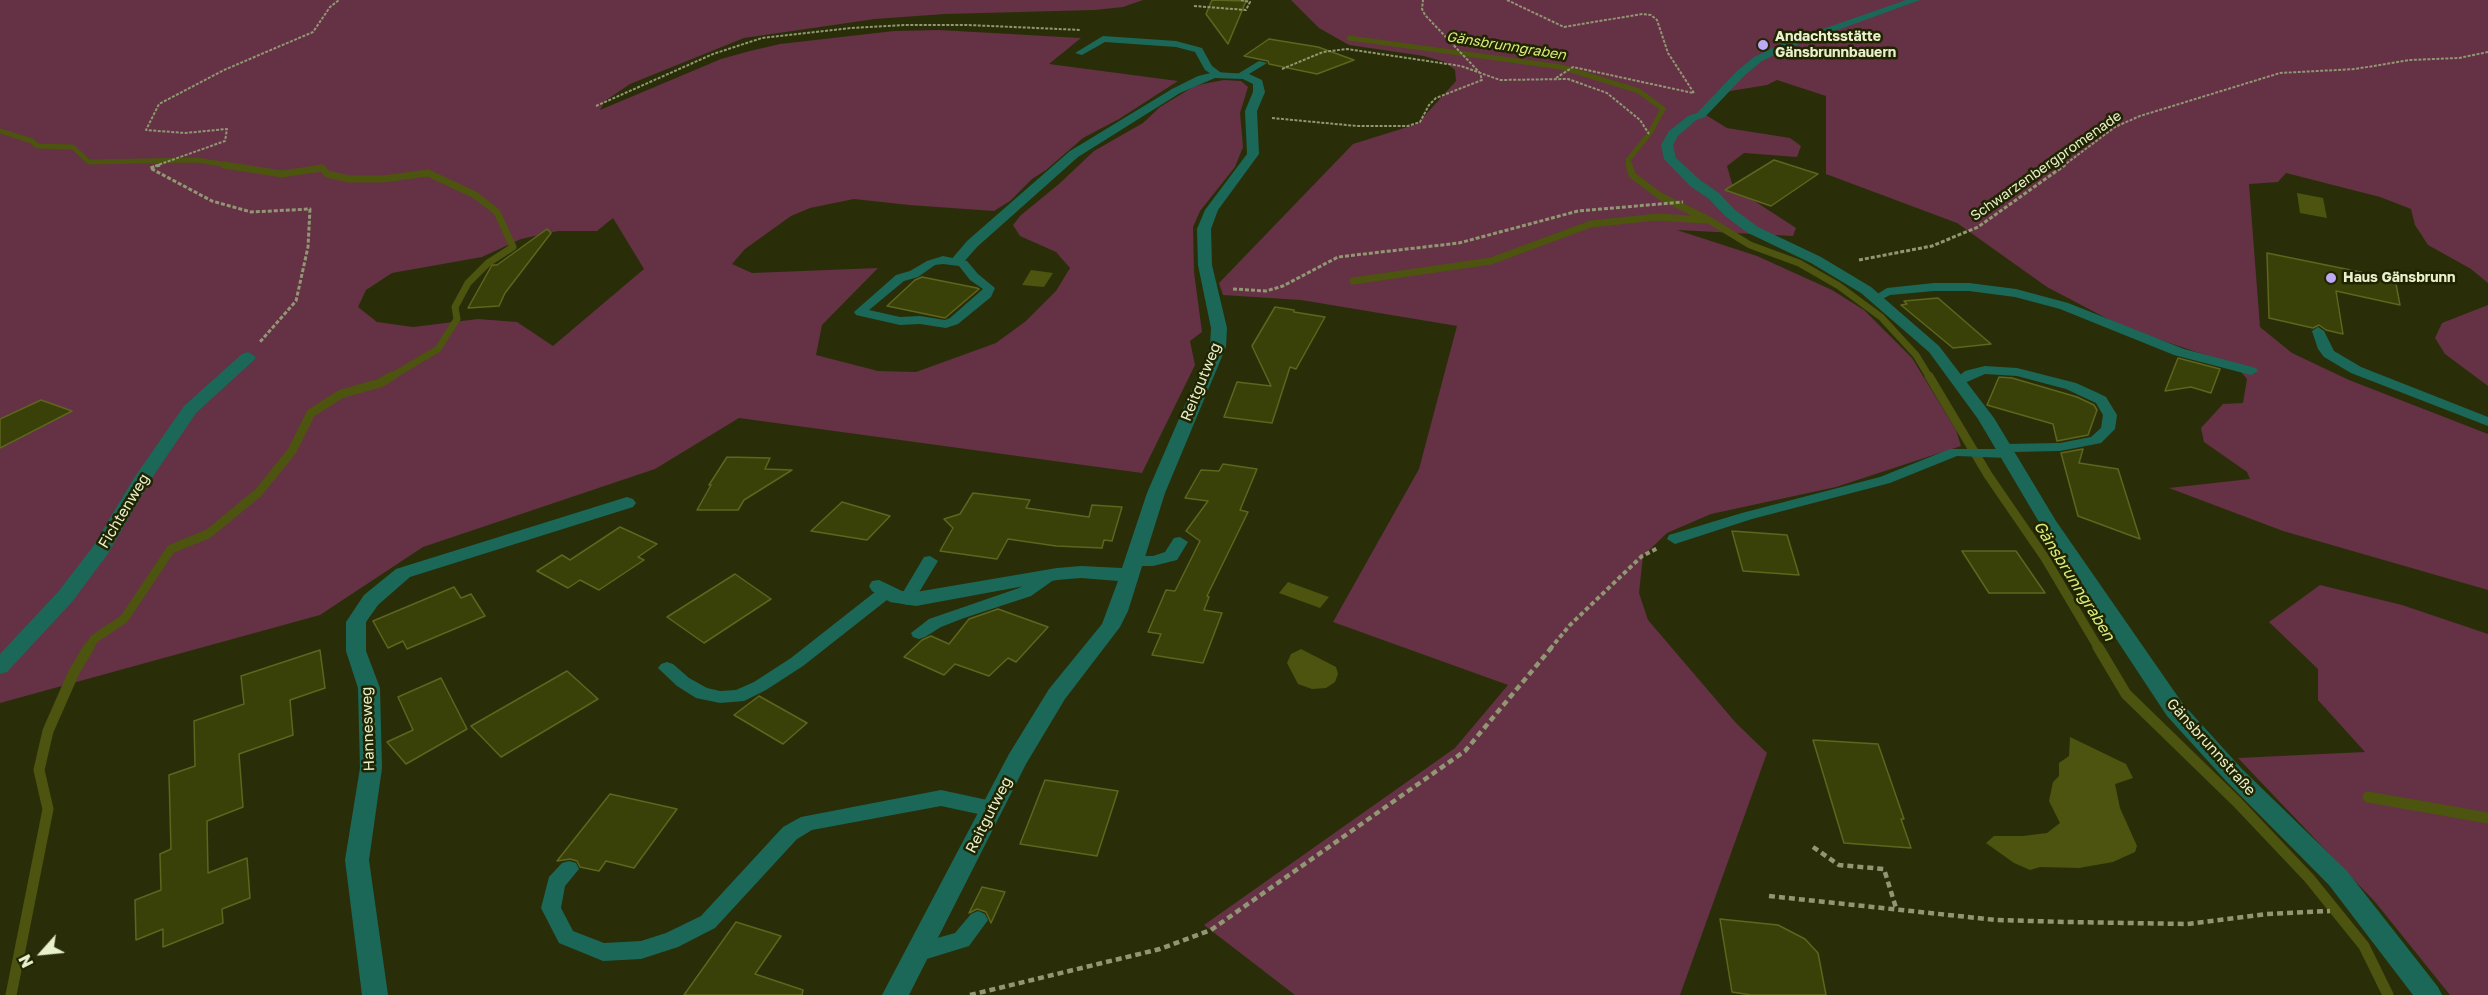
<!DOCTYPE html>
<html>
<head>
<meta charset="utf-8">
<style>
	body { margin:0 }
	#map { position:relative; width:2488px; height:995px; overflow:hidden; background:#292e08; font-family:"Golos Text",sans-serif }
	canvas { display:block }
	.north { position:absolute; left:12px; top:923px; width:60px; height:60px; -webkit-text-stroke:4px #202400; paint-order:stroke; rotate:243deg; font-size:16px; font-weight:700; line-height:24px; text-align:center; color:#e9f0cc }
	.north::after { content:''; display:block; margin:auto; width:21px; height:27px; background:#e9f0cc; clip-path:polygon(50% 0,100% 100%,50% 72%,0 100%) }
</style>
</head>
<body>
<div id="map">
<canvas width="2488" height="995"></canvas>
<div class="north">N</div>
</div>
<script>
const c = document.querySelector('canvas').getContext('2d');
c.lineJoin = 'round';
function fillPath(path, color) {
  c.fillStyle = color;
  c.fill(path, 'evenodd');
}
function poly(rows) {
  const path = new Path2D();
  for (const r of rows) {
    path.moveTo(r[0], r[1]);
    for (let i = 2; i < r.length; i += 2) path.lineTo(r[i], r[i + 1]);
  }
  return path;
}
function strokePath(path, color, width, dash) {
  c.strokeStyle = color;
  c.lineWidth = width;
  c.lineCap = dash ? 'butt' : 'round';
  c.setLineDash(dash || []);
  c.stroke(path);
}
function write(font, color, halo, rows, align = 'center') {
  c.font = font + ' "Golos Text",sans-serif';
  c.lineWidth = 5;
  c.setLineDash([]);
  c.textBaseline = 'middle';
  c.strokeStyle = halo;
  c.fillStyle = color;
  for (const [text, x, y, turn = 0] of rows) {
    c.save();
    c.translate(x, y);
    c.rotate((+turn || 0) * Math.PI / 180);
    c.textAlign = isNaN(turn) ? turn : align;
    if (halo) c.strokeText(text, 0, 0);
    c.fillText(text, 0, 0);
    c.restore();
  }
}
const green = poly([
	[0,0,1143,0,1123,7,1095,10,945,14,875,19,744,38,630,84,605,101,600,110,721,59,750,51,780,44,894,31,939,30,1081,38,1049,64,1178,81,1119,119,1083,138,1046,170,1032,179,1010,201,994,211,909,205,854,199,810,208,791,216,745,249,732,264,752,273,878,268,822,325,816,355,878,371,916,372,996,343,1026,321,1056,291,1070,268,1056,252,1020,236,1013,225,1021,215,1059,184,1094,151,1143,123,1160,107,1193,87,1203,84,1224,80,1241,81,1248,87,1240,113,1243,147,1235,167,1200,211,1193,227,1194,272,1202,332,1190,341,1195,365,1142,473,739,418,655,469,423,547,320,615,0,703],
	[613,218,644,269,553,346,517,322,478,319,413,327,377,322,358,307,366,290,392,273,482,257,521,239,558,231,597,231],
	[1291,0,2488,0,2488,283,2471,269,2428,245,2415,225,2411,209,2380,197,2286,173,2278,182,2249,184,2260,327,2292,353,2349,380,2488,434,2488,590,2283,531,2169,488,2250,479,2247,472,2204,442,2201,428,2223,404,2243,403,2247,379,2235,365,2125,328,2047,287,1957,223,1826,174,1826,96,1777,80,1767,85,1718,93,1701,112,1727,128,1790,138,1801,146,1797,157,1744,153,1727,166,1733,187,1796,228,1793,236,1677,230,1757,256,1832,290,1864,310,1912,358,1956,430,1961,446,1836,487,1711,514,1667,533,1643,556,1639,593,1648,620,1736,723,1767,753,1680,995,1295,995,1204,925,1455,748,1508,685,1333,622,1419,469,1457,326,1301,300,1223,295,1219,283,1353,144,1417,124,1456,81,1455,70,1445,62,1424,56,1349,45,1319,28],
	[2488,305,2488,386,2445,354,2435,338,2442,323],
	[2320,585,2402,605,2488,634,2488,995,2450,995,2376,903,2238,758,2365,752,2318,700,2318,669,2269,622]
]);
const water = poly([
	[2297,193,2323,198,2327,218,2300,213],
	[1031,270,1053,273,1044,287,1022,285],
	[1288,582,1329,597,1320,608,1279,593],
	[1301,649,1336,667,1338,674,1335,682,1326,688,1312,689,1298,684,1287,663,1291,654],
	[2070,737,2126,764,2133,778,2115,784,2120,808,2137,846,2135,852,2113,862,2079,868,2040,867,2030,870,2014,863,1986,843,1994,836,2023,836,2047,833,2060,823,2049,801,2053,782,2059,776,2059,763,2069,756]
]);
const streamFar3 = poly([
	[1349,38,1561,67,1639,91,1663,109,1650,133,1628,160,1630,166],
	[0,131,32,141,37,146,73,147,89,162,197,160,234,166]
]);
const streamFar2 = poly([
	[224,165,282,174,322,168,327,174,349,179,383,179,428,173,475,195,497,212,513,247,488,263,468,283,455,307,457,319,438,349,389,378],
	[1629,165,1632,175,1660,196,1709,220,1750,245,1799,263,1839,286,1881,317,1916,355,1930,378],
	[1353,281,1491,261,1591,224,1657,217,1705,220]
]);
const streamFar1 = poly([
	[1929,376,1988,475,2045,558,2099,649],
	[88,649,94,639,124,619,171,549,208,534,258,493,292,451,311,413,341,394,380,383,392,376]
]);
const stream = poly([
	[2098,647,2126,694,2237,802,2309,878,2364,946,2388,995],
	[2368,797,2488,818],
	[11,995,48,809,39,770,48,731,74,672,89,647]
]);
const building = poly([
	[1212,0,1246,1,1228,44,1206,14,1212,0],
	[1269,39,1318,47,1354,60,1317,74,1269,64,1268,61,1244,56,1269,39],
	[1774,160,1818,174,1771,206,1725,190,1774,160],
	[547,229,551,233,505,293,499,306,468,308,492,265,497,265,547,229],
	[2267,253,2395,279,2400,305,2336,291,2343,334,2326,330,2319,325,2313,328,2269,318,2267,253],
	[922,277,977,288,979,289,945,318,887,306,915,280,922,277],
	[1938,298,1991,344,1953,348,1901,305,1907,304,1904,301,1938,298],
	[1275,307,1294,310,1294,312,1325,317,1296,369,1290,367,1272,423,1224,417,1237,382,1271,386,1252,346,1275,307],
	[2178,358,2220,369,2211,393,2191,387,2165,391,2178,358],
	[1999,377,2012,378,2077,397,2094,405,2097,410,2088,435,2057,441,2053,424,1987,405,1999,377],
	[41,400,72,411,0,448,0,419,41,400],
	[2083,449,2079,463,2118,469,2140,539,2078,516,2061,453,2083,449],
	[727,457,770,458,765,469,792,470,744,500,738,510,697,510,711,485,709,485,727,457],
	[1223,464,1257,469,1240,510,1248,512,1207,596,1209,597,1204,610,1222,613,1203,663,1152,655,1161,634,1148,632,1166,590,1175,591,1200,541,1186,531,1208,501,1185,498,1201,470,1219,471,1223,464],
	[973,493,1030,500,1026,508,1089,517,1092,505,1122,507,1112,541,1104,540,1102,548,1056,546,1008,539,997,559,940,551,953,528,944,519,960,514,973,493],
	[842,502,890,516,867,540,811,531,842,502],
	[620,527,657,544,638,557,644,560,599,590,580,580,568,588,537,571,562,555,570,560,620,527],
	[1732,531,1787,535,1799,575,1743,571,1732,531],
	[1962,551,2016,551,2045,593,1989,593,1962,551],
	[735,574,771,599,704,643,667,617,735,574],
	[454,587,461,598,471,594,485,616,407,649,403,641,388,648,373,621,454,587],
	[998,609,1048,627,1016,662,1008,658,989,676,955,664,944,675,904,657,922,640,931,636,949,644,969,619,998,609],
	[320,650,325,688,290,700,293,735,239,754,243,807,207,821,208,873,247,858,250,898,222,909,223,923,163,947,163,929,136,940,135,900,161,890,160,854,171,849,169,775,195,766,194,721,244,704,241,676,320,650],
	[567,671,598,699,501,757,471,726,567,671],
	[441,678,467,729,406,764,387,742,413,730,398,697,441,678],
	[759,696,807,723,783,744,734,715,759,696],
	[1813,740,1878,744,1904,819,1901,819,1911,848,1844,843,1813,740],
	[1045,780,1118,791,1097,856,1020,844,1045,780],
	[610,794,677,809,634,868,606,861,599,871,580,867,577,861,570,859,557,861,610,794],
	[982,887,1005,892,991,923,986,912,977,909,969,913,982,887],
	[1720,919,1778,925,1805,939,1818,953,1826,995,1751,995,1732,992,1720,919],
	[736,922,781,936,755,974,803,990,802,995,684,995,736,922]
]);
const pathFar3 = poly([
	[1507,0,1564,27,1642,14,1651,15,1657,20,1668,53,1694,93],
	[1194,6,1246,10,1250,2,1241,0],
	[1282,69,1323,52,1347,49,1461,66,1500,80,1568,79,1607,93,1640,120,1649,134],
	[1556,78,1573,67,1693,93],
	[596,106,713,54,762,38,851,28,904,25,968,25,1081,30],
	[1272,118,1357,126,1408,126,1420,122,1429,105,1436,98,1482,80,1480,73,1425,15,1422,9,1423,0],
	[155,166,225,141,227,129,185,133,146,130,159,104,224,70,313,32,330,7,339,0],
	[2063,166,2115,127,2140,116,2280,73,2355,69,2410,60,2459,58,2488,52]
]);
const pathFar2 = poly([
	[160,165,150,168,212,201,251,212,310,209,308,247,296,301,260,342],
	[1859,260,1932,246,1978,227,2065,165],
	[1233,289,1266,291,1283,286,1338,257,1459,243,1578,211,1683,202]
]);
const pathFar1 = poly([
	[1550,649,1570,625,1642,556,1658,548]
]);
const path = poly([
	[1813,847,1839,865,1884,869,1896,908],
	[1769,896,1996,920,2067,922,2187,924,2267,914,2330,911],
	[970,995,1160,949,1211,930,1465,751,1552,647]
]);
const service = poly([
	[1103,36,1176,41,1202,48,1212,66,1224,75,1216,77,1205,70,1195,52,1176,47,1105,42,1082,55,1075,53,1103,36],
	[1259,61,1267,63,1244,77,1236,75,1259,61],
	[943,256,967,261,978,274,995,288,991,297,958,324,946,328,920,324,900,325,856,315,854,312,896,275,910,271,927,261,943,256],
	[943,264,959,266,970,280,983,289,950,318,945,320,920,316,900,317,869,310,904,281,918,277,935,265,943,264],
	[1934,283,1969,283,2016,289,2068,303,2184,349,2256,368,2258,371,2251,375,2174,355,2060,309,2015,297,1969,291,1934,291,1890,295,1877,302,1871,298,1887,288,1934,283],
	[2318,327,2324,331,2334,351,2361,367,2488,417,2488,426,2351,373,2324,357,2318,349,2312,331,2318,327],
	[1985,366,2017,368,2076,383,2098,393,2106,397,2117,415,2115,429,2101,443,2060,451,2013,452,2012,457,2007,458,1957,456,1890,483,1752,519,1675,544,1667,539,1669,535,1742,513,1880,477,1950,449,1998,449,1999,445,2004,444,2060,443,2091,437,2101,428,2103,415,2096,403,2066,389,2017,376,1985,374,1960,385,1953,381,1965,371,1985,366],
	[1180,537,1188,542,1177,560,1153,566,1134,566,1126,561,1134,556,1153,556,1165,552,1174,538,1180,537],
	[930,556,938,561,915,599,913,603,907,605,901,603,899,599,924,557,930,556],
	[1049,570,1055,571,1057,575,1055,579,1031,596,964,618,941,627,925,637,919,639,913,637,911,633,929,619,1019,588,1049,570],
	[886,587,892,588,894,592,892,596,803,666,766,690,744,701,720,703,696,698,677,686,658,668,661,664,667,662,673,664,689,678,707,688,720,691,736,690,754,682,791,658,880,588,886,587],
	[941,790,992,801,999,804,1002,809,999,814,992,817,941,806,812,830,797,839,715,928,678,947,641,959,603,961,559,943,541,908,549,877,562,863,569,861,576,863,579,869,565,886,561,908,573,931,604,943,641,941,666,933,701,916,783,827,801,817,941,790],
	[978,911,985,914,988,920,969,946,917,962,909,960,906,953,909,946,955,933,971,914,978,911]
]);
const minor = poly([
	[1906,0,1920,0,1791,47,1762,61,1745,75,1705,117,1696,120,1678,136,1673,145,1676,158,1700,180,1719,193,1735,210,1758,227,1821,257,1871,287,1939,346,1994,418,2056,521,2183,704,2242,769,2347,871,2438,987,2442,995,2413,995,2329,885,2226,781,2167,716,2039,522,1978,419,1929,352,1861,293,1811,263,1748,233,1725,216,1709,199,1690,186,1664,159,1661,145,1669,131,1688,116,1697,113,1737,71,1754,57,1783,43,1906,0],
	[1215,72,1249,74,1262,80,1265,92,1257,111,1259,154,1218,210,1211,229,1212,265,1227,328,1226,347,1165,493,1128,611,1120,627,1065,699,1026,764,909,995,882,995,1009,754,1049,689,1102,624,1118,581,1081,578,1057,580,916,606,890,602,872,591,869,586,872,581,879,580,902,591,916,592,1057,568,1081,566,1122,568,1147,493,1210,347,1211,328,1198,265,1197,229,1205,210,1247,154,1245,111,1253,92,1253,84,1243,79,1215,78,1180,93,1078,157,977,247,962,264,957,265,950,261,967,241,1070,151,1172,89,1198,76,1215,72],
	[248,352,256,357,254,360,196,413,152,478,107,555,72,602,7,672,0,674,0,654,58,592,92,548,134,478,184,406,242,354,248,352],
	[627,497,633,499,636,503,633,507,410,577,378,605,366,622,366,651,380,688,382,768,369,860,388,995,362,995,345,860,360,768,358,688,346,651,346,622,364,595,396,569,627,497]
]);
const markers = [
	[1763,45,6,"#bea9f5"],
	[2331,278,6,"#bea9f5"]
];
const farPoinames = [
	["Andachtsstätte",1775,37],
	["Gänsbrunnbauern",1775,53],
	["Haus Gänsbrunn",2343,278]
];
const farWaternames = [
	["Gänsbrunngraben",1506,46,9]
];
const farStreetnames = [
	["Schwarzenbergpromenade",2046,166,-35]
];
const streetNames = [
	["Reitgutweg",1201,382,-68],
	["Fichtenweg",124,511,-59],
	["Hannesweg",368,729,-92],
	["Gänsbrunnstraße",2211,747,48],
	["Reitgutweg",989,815,-63]
];
const waterNames = [
	["Gänsbrunngraben",2074,581,58]
];
fillPath(green, '#643145');
fillPath(water, '#4c540f');
strokePath(streamFar3, '#4c540f', 5);
strokePath(streamFar2, '#4c540f', 7);
strokePath(streamFar1, '#4c540f', 9);
strokePath(stream, '#4c540f', 11);
fillPath(building, '#3a4108');
strokePath(building, '#5d661e', 1.5);
strokePath(pathFar3, '#919772', 2, [3, 1.5]);
strokePath(pathFar2, '#919772', 3, [4, 2]);
strokePath(pathFar1, '#919772', 4, [4.5, 3]);
strokePath(path, '#919772', 4.5, [6, 4]);
fillPath(service, '#1b6859');
fillPath(minor, '#1b6859');
for (const [x, y, r, color] of markers) {
  const dot = new Path2D();
  dot.arc(x, y, r, 0, 2 * Math.PI);
  c.fillStyle = color;
  c.fill(dot);
  strokePath(dot, '#202400', 2);
}
write('bold 14px', '#e9f0cc', '#202400', farPoinames, 'left');
write('italic 14px', '#dbed7a', '#202400', farWaternames);
write('14px', '#e9f0cc', '#202400', farStreetnames);
write('15px', '#e9f0cc', '#202400', streetNames);
write('italic 16px', '#dbed7a', '#202400', waterNames);
</script>
</body>
</html>
